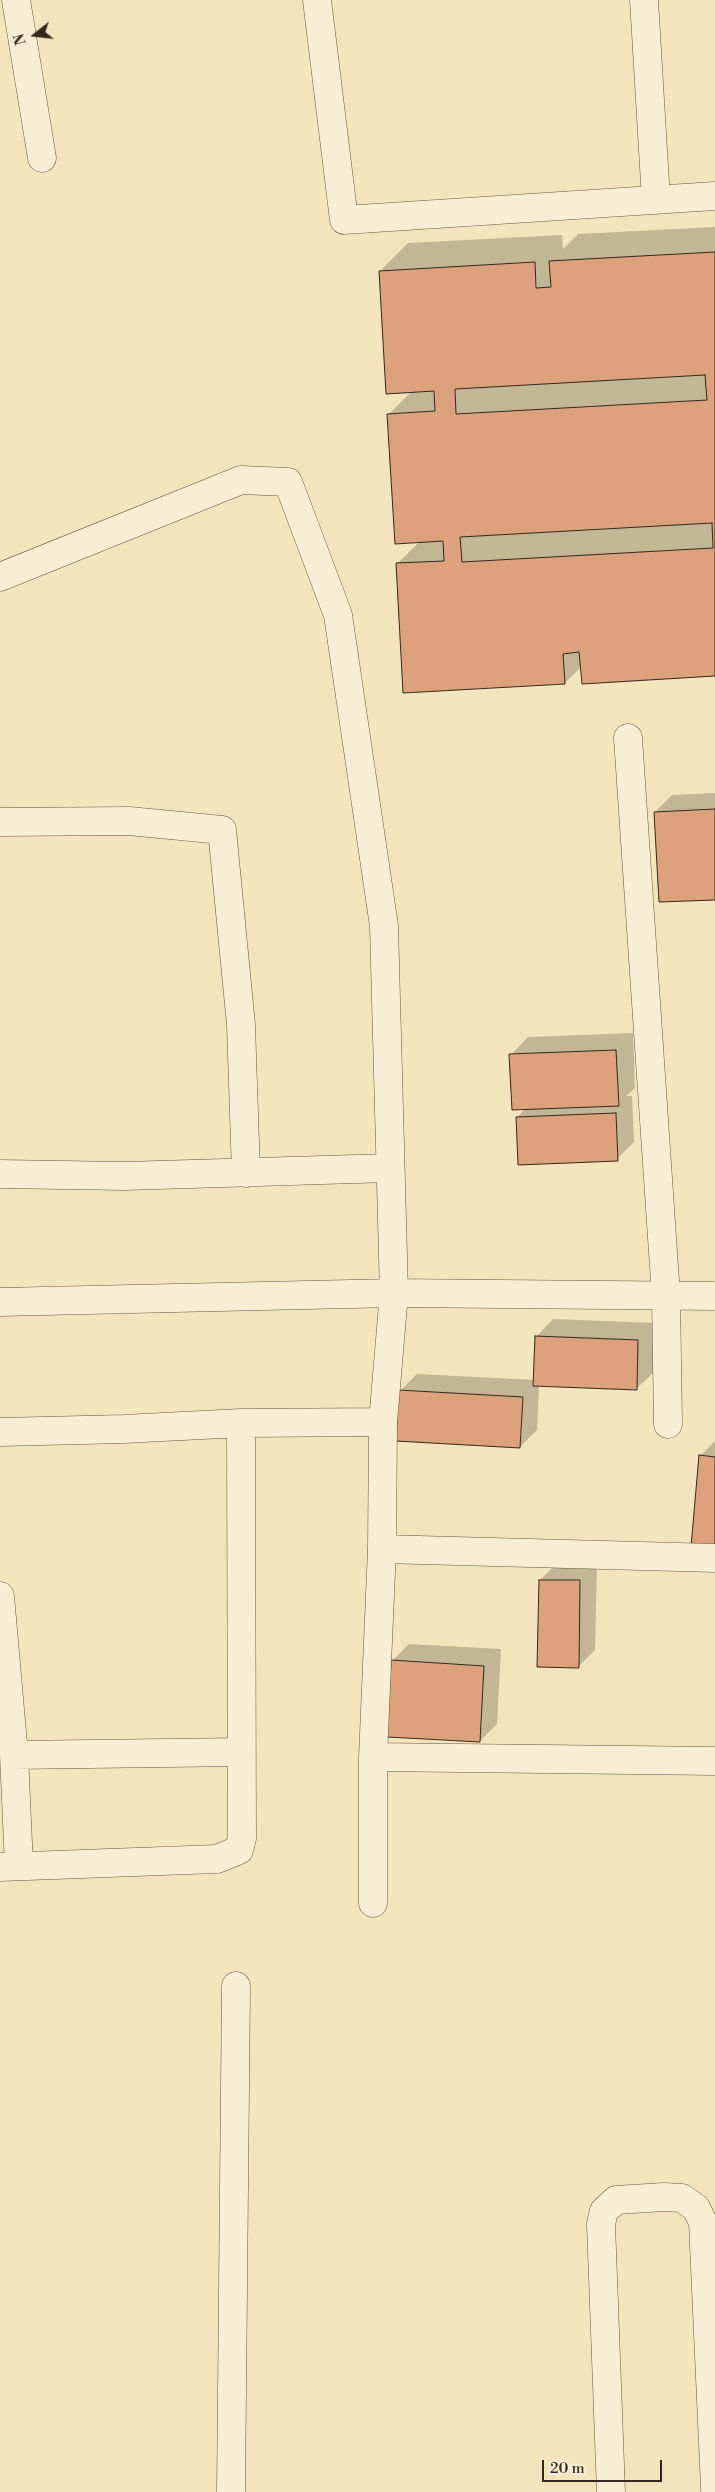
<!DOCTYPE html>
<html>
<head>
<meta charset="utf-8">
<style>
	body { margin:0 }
	#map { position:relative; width:715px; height:2492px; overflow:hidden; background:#f2e5bb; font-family:"Libre Bodoni",serif }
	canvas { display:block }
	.north { position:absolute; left:10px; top:10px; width:50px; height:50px; -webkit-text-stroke:4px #f7eed3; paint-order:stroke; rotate:254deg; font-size:14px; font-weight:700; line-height:20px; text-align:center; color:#32281f }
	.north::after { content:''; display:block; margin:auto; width:18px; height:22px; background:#32281f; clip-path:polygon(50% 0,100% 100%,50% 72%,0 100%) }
	.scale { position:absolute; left:542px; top:2460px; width:120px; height:22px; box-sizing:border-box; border:2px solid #32281f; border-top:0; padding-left:6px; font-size:15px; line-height:18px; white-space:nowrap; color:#32281f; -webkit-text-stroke:4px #f7eed3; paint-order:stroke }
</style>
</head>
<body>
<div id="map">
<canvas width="715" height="2492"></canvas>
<div class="north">N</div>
<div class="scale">20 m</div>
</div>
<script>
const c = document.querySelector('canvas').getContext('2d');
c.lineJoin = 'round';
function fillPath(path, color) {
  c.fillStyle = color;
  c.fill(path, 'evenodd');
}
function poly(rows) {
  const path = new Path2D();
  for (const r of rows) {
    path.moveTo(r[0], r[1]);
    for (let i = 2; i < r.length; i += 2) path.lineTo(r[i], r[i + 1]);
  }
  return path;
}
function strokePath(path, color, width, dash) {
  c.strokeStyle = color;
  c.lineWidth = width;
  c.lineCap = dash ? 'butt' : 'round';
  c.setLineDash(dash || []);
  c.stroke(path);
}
const shadow = poly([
	[715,227,715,675,582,666,565,683,397,564,420,541,388,415,412,391,380,271,408,243,562,235,563,249,578,234],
	[715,793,715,898,655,812,672,795],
	[633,1033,635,1088,626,1096,632,1096,634,1142,617,1159,517,1117,526,1108,511,1055,528,1037],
	[553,1319,655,1323,654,1372,636,1389,539,1385,537,1430,520,1447,400,1391,417,1374,535,1380,536,1337],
	[715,1441,715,1547,700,1456],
	[557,1563,597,1564,595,1650,578,1667,540,1580],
	[409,1644,501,1649,497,1724,480,1741,392,1661]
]);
const building = poly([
	[715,252,715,676,582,684,579,652,563,654,565,684,403,693,396,563,444,561,443,541,395,544,387,414,435,411,434,391,386,394,379,271,535,262,536,288,551,287,549,261,715,252],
	[705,375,707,400,456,414,455,389,705,375],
	[712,523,713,548,462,562,460,537,712,523],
	[715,809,715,900,659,902,654,812,715,809],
	[616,1050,619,1106,512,1110,509,1054,616,1050],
	[616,1113,618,1161,518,1165,516,1117,616,1113],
	[535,1336,638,1340,637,1390,533,1386,535,1336],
	[398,1390,523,1397,520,1448,396,1441,398,1390],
	[699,1455,715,1457,715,1549,691,1547,699,1455],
	[539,1580,580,1580,579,1668,537,1667,539,1580],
	[391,1660,484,1666,480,1742,387,1737,391,1660]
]);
const minor = poly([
	[16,0,42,158],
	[317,0,344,220,715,196],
	[644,0,656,200],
	[0,577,241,480,288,482,338,615,384,926,394,1293,383,1422,382,1549,373,1757,373,1903],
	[628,738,666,1296,668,1424],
	[0,822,129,821,222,830,241,1025,246,1173],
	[0,1174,125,1176,389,1168],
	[0,1302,394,1293,715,1296],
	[0,1432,124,1429,241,1423,383,1422],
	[382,1549,715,1558],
	[0,1596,14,1755,19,1866],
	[14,1755,241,1752],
	[373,1757,715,1761],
	[0,1867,217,1859,239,1850,242,1838,241,1423],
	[231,2492,236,1986],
	[611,2492,601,2224,604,2211,616,2200,664,2197,682,2198,696,2208,703,2222,715,2488]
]);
fillPath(shadow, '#0003');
fillPath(building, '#dda17c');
strokePath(building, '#32281f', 1);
strokePath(minor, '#625746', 29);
strokePath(minor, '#f7eed3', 28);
</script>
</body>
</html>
